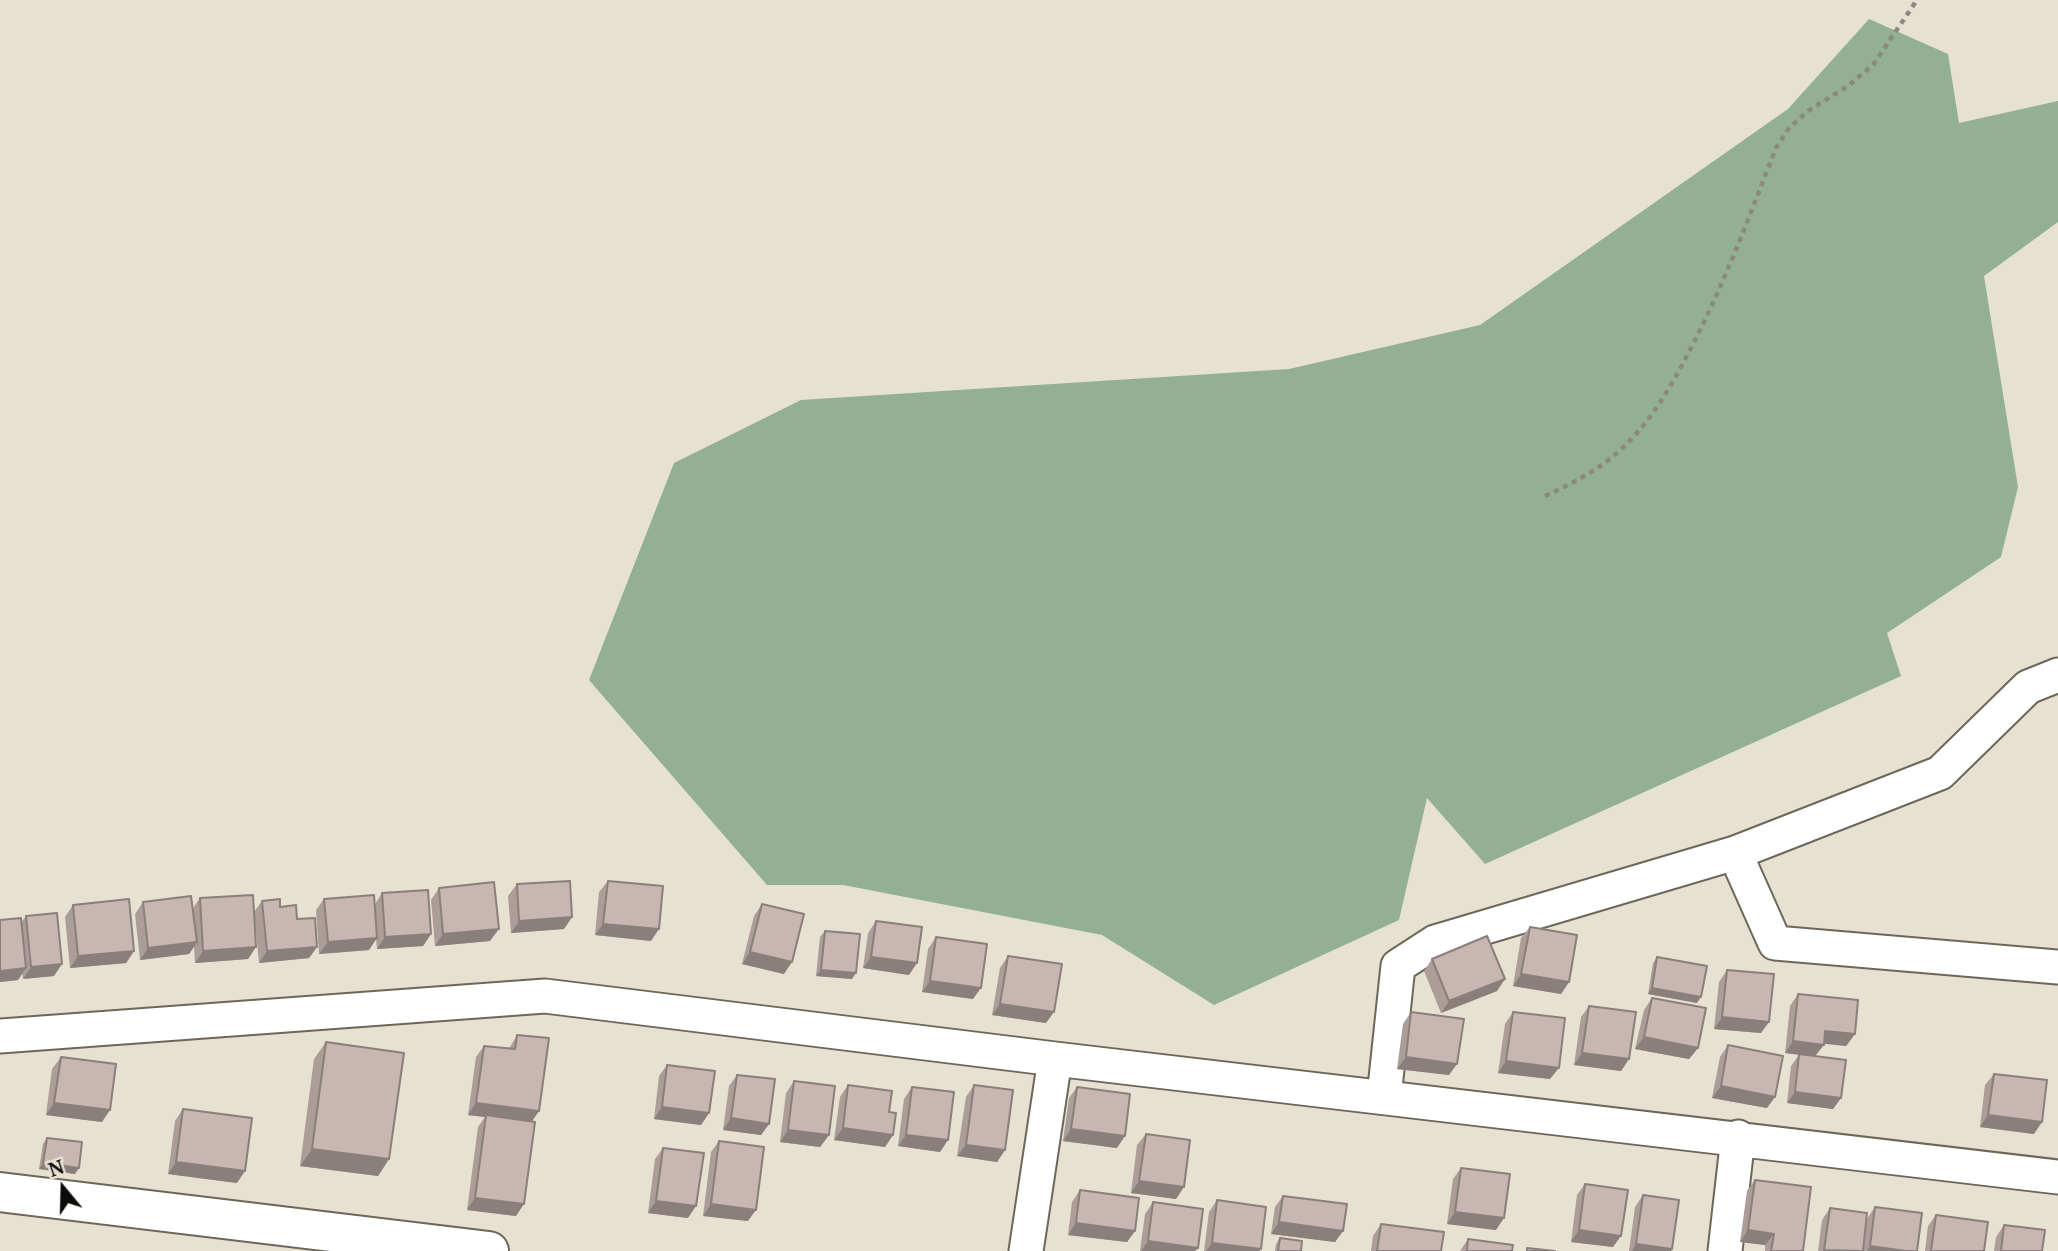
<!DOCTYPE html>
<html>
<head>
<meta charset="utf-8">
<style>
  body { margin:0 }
  #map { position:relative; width:2058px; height:1251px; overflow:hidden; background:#e7e1d2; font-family:"Noto Serif",serif }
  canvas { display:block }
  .north { position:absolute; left:28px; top:1153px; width:70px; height:70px; -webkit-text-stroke:5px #e7e1d2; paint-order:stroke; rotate:341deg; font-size:19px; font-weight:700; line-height:28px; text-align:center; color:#0d0b07 }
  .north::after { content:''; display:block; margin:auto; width:24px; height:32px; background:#0d0b07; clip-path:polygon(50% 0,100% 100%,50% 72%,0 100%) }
</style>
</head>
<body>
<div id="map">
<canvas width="2058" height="1251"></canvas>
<div class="north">N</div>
</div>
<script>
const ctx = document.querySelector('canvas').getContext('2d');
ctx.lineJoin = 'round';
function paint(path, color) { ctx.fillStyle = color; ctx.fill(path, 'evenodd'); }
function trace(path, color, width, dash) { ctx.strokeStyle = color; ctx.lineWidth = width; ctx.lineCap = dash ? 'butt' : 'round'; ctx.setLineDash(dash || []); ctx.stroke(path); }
const forest = new Path2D(`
  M1869,19L1948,54L1959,123L2058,101V222L1984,276L2018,487L2001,557L1887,633L1901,676L1485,864L1427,798L1399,920L1214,1005L1102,935L843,885H767L589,680L674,463L801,400L1289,369L1480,325L1788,109Z`);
const path = new Path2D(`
  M1545,496C1571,484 1597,471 1618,452C1652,422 1673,383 1693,344C1726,280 1750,214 1776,148L1789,128L1808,111L1848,86L1873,65L1917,0`);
const minor = new Path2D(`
  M1735,853L1775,943L2058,967
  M0,1036L545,996L1055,1059L2058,1177
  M1384,1097L1398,966L1435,942L1735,853L1940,773L2028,687L2058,675
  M1026,1251L1055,1059
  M1725,1251L1738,1137`);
const tertiary = new Path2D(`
  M0,1192L489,1251`);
const wall = new Path2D(`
  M608,881L651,941L595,935L599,892Z
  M517,884L572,917L564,929L511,933L508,896Z
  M439,888L490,941L435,946L431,900Z
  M382,893L431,934L423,946L377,949L376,939L369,950L319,954L316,910L324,899L375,904Z
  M200,898L256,947L248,959L195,963L194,947L189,954L140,960L135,914L143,902L193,908Z
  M262,901L280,907L297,919L317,947L309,958L259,963L254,912Z
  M762,904L784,974L742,964L754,916Z
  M73,905L134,951L126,963L70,968L65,917Z
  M26,916L54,976L23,979L22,973L18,980L0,982V920L21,923Z
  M876,921L909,975L863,968L868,933Z
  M1530,927L1569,982L1561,994L1513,986L1521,938Z
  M825,931L852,979L816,976L820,937Z
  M936,937L973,999L922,992L928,949Z
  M1008,956L1046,1023L992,1015L1000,968Z
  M1657,957L1697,1003L1648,994L1653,963Z
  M1432,959L1497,991L1441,1013L1424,971Z
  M1727,970L1761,1033L1714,1029L1719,982Z
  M1798,994L1855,1034L1846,1046L1824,1043L1815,1056L1841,1098L1833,1109L1787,1103L1791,1066L1799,1055L1785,1053L1790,1006Z
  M1652,998L1698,1048L1689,1059L1635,1049L1644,1010Z
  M1589,1006L1629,1059L1621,1071L1574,1065L1581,1017Z
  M1411,1012L1449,1075L1397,1069L1403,1024Z
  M1513,1012L1550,1079L1498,1073L1505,1024Z
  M517,1035L533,1121L516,1216L467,1210L478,1127L485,1117L468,1115L476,1057L484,1046L509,1049Z
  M326,1042L389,1159L378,1176L300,1166L314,1059Z
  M1728,1045L1767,1108L1712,1098L1720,1057Z
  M61,1057L102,1122L46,1115L52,1069Z
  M667,1065L709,1113L701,1125L654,1119L659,1076Z
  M1994,1074L2034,1134L1980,1127L1985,1085Z
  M737,1075L769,1124L761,1135L723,1130L729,1086Z
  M794,1081L829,1135L820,1147L780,1142L786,1093Z
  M848,1085L889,1112L893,1135L885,1147L834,1140L840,1097Z
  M974,1085L1005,1150L997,1162L957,1156L966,1097Z
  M912,1087L948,1140L940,1152L898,1146L904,1099Z
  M1077,1087L1117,1148L1063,1141L1069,1098Z
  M183,1109L237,1183L168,1174L175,1121Z
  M1146,1134L1176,1199L1131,1193L1137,1145Z
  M47,1138L75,1174L39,1169L43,1144Z
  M719,1141L748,1221L703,1216L711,1152Z
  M663,1148L688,1218L648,1213L655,1159Z
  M1461,1168L1496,1230L1447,1224L1453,1179Z
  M1755,1180L1803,1251H1765V1245L1740,1242L1747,1191Z
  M1585,1184L1613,1247L1571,1242L1577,1195Z
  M1080,1190L1135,1231L1127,1242L1068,1235L1072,1202Z
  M1643,1195L1672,1249L1671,1251H1629L1635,1207Z
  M1283,1196L1343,1231L1335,1242L1271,1234L1275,1207Z
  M1217,1200L1261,1249L1259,1251H1204L1209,1212Z
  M1153,1202L1198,1248L1195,1251H1140L1145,1214Z
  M1875,1207L1917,1251H1863L1867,1219Z
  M1830,1208L1863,1251H1818L1822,1220Z
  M1936,1215L1984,1251H1925L1928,1226Z
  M1381,1224L1441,1251H1371L1373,1236Z
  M2004,1225L2042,1251H1994L1996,1237Z
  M1280,1238L1301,1251H1275L1276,1244Z
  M1468,1239L1512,1251H1460Z`);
const shadedWall = new Path2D(`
  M572,917L564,929L511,933L519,921Z
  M603,924L659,929L651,941L595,935Z
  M499,929L490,941L435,946L443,934Z
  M431,934L423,946L377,949L385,937Z
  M377,938L369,950L319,954L328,942Z
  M197,942L189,954L140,960L148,948Z
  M256,947L248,959L195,963L203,951Z
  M317,947L309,958L259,963L267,951Z
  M134,951L126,963L70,968L78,956Z
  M750,952L792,962L784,974L742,964Z
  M871,957L917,963L909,975L863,968Z
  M62,964L54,976L23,979L31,967Z
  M26,968L18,980L0,982V971Z
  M821,970L856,973L852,979L816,976Z
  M1521,974L1569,982L1561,994L1513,986Z
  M1505,979L1497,991L1441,1013L1449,1001Z
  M930,981L981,988L973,999L922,992Z
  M1652,988L1701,997L1697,1003L1648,994Z
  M1000,1004L1054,1012L1046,1023L992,1015Z
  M1722,1017L1769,1022L1761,1033L1714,1029Z
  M1825,1031L1855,1034L1846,1046L1817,1043Z
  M1644,1037L1698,1048L1689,1059L1635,1049Z
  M1793,1041L1824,1045L1815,1056L1785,1053Z
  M1582,1053L1629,1059L1621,1071L1574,1065Z
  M1406,1057L1457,1064L1449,1075L1397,1069Z
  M1506,1061L1559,1068L1550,1079L1498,1073Z
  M1721,1086L1775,1097L1767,1108L1712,1098Z
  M1795,1092L1841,1098L1833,1109L1787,1103Z
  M54,1103L110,1110L102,1122L46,1115Z
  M476,1103L539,1111L531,1123L486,1115L485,1117L468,1115Z
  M662,1107L709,1113L701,1125L654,1119Z
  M1988,1115L2042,1122L2034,1134L1980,1127Z
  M731,1118L769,1124L761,1135L723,1130Z
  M843,1128L893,1135L885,1147L834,1140Z
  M1071,1129L1125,1136L1117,1148L1063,1141Z
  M788,1130L829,1135L820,1147L780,1142Z
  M906,1135L948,1140L940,1152L898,1146Z
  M966,1145L1005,1150L997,1162L957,1156Z
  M312,1149L389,1159L378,1176L300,1166Z
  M176,1162L245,1171L237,1183L168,1174Z
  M43,1163L79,1168L75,1174L39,1169Z
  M1139,1181L1184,1187L1176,1199L1131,1193Z
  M475,1198L524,1204L516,1216L467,1210Z
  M656,1201L696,1206L688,1218L648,1213Z
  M711,1204L756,1210L748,1221L703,1216Z
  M1455,1212L1504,1218L1496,1230L1447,1224Z
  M1279,1222L1343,1231L1335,1242L1271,1234Z
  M1076,1223L1135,1231L1127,1242L1068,1235Z
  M1579,1230L1621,1236L1613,1247L1571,1242Z
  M1748,1230L1774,1234L1765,1245L1740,1242Z
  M1148,1241L1198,1248L1195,1251H1141Z
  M1212,1243L1261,1249L1259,1251H1206Z
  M1636,1244L1672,1249L1671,1251H1632Z
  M1870,1246L1906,1251H1867Z`);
const building = new Path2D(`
  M570,881L572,917L519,921L517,884Z
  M608,881L663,886L659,929L603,924Z
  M494,882L499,929L443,934L439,888Z
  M428,890L431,934L385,937L382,893Z
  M253,895L256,947L203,951L200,898Z
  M374,895L377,938L328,942L324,899Z
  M191,896L197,942L148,948L143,902Z
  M129,899L134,951L78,956L73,905Z
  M280,899V907L296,905L297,919L315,918L317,947L267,951L262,901Z
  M762,904L804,914L792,962L750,952Z
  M57,913L62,964L31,967L26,916Z
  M21,918L26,968L0,971V920Z
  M876,921L922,927L917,963L871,957Z
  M1530,927L1577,935L1569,982L1521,974Z
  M825,931L860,934L856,973L821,970Z
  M1487,936L1505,979L1449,1001L1432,959Z
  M936,937L987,944L981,988L930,981Z
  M1008,956L1062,964L1054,1012L1000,1004Z
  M1657,957L1707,966L1701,997L1652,988Z
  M1727,970L1774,974L1769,1022L1722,1017Z
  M1798,994L1858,1000L1855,1034L1825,1031L1824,1045L1793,1041Z
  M1652,998L1706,1008L1698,1048L1644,1037Z
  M1589,1006L1636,1012L1629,1059L1582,1053Z
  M1411,1012L1464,1019L1457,1064L1406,1057Z
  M1513,1012L1565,1018L1559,1068L1506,1061Z
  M517,1035L549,1038L539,1111L476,1103L484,1046L515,1049Z
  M326,1042L404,1053L389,1159L312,1149Z
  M1728,1045L1783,1056L1775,1097L1721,1086Z
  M1799,1054L1846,1060L1841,1098L1795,1092Z
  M61,1057L116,1064L110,1110L54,1103Z
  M667,1065L715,1071L709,1113L662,1107Z
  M1994,1074L2047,1080L2042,1122L1988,1115Z
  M737,1075L775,1079L769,1124L731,1118Z
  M794,1081L835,1086L829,1135L788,1130Z
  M848,1085L892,1091L889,1112L896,1113L893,1135L843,1128Z
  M974,1085L1013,1090L1005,1150L966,1145Z
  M912,1087L954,1092L948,1140L906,1135Z
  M1077,1087L1130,1094L1125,1136L1071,1129Z
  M183,1109L252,1118L245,1171L176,1162Z
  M486,1115L535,1122L524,1204L475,1198Z
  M1146,1134L1190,1140L1184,1187L1139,1181Z
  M47,1138L82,1142L79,1168L43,1163Z
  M719,1141L764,1147L756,1210L711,1204Z
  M663,1148L704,1153L696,1206L656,1201Z
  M1461,1168L1510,1174L1504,1218L1455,1212Z
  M1755,1180L1811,1187L1803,1251H1771L1774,1234L1748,1230Z
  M1585,1184L1628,1190L1621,1236L1579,1230Z
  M1080,1190L1139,1198L1135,1231L1076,1223Z
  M1643,1195L1679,1200L1672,1249L1636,1244Z
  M1283,1196L1347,1204L1343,1231L1279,1222Z
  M1217,1200L1266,1207L1261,1249L1212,1243Z
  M1153,1202L1203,1209L1198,1248L1148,1241Z
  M1875,1207L1922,1213L1917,1251H1906L1870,1246Z
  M1830,1208L1867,1213L1863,1251L1824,1250Z
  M1936,1215L1988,1222L1984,1251H1931Z
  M1381,1224L1444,1232L1441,1251H1377Z
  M2004,1225L2045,1230L2042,1251H2001Z
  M1280,1238L1302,1241L1301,1251H1278Z
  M1468,1239L1513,1245L1512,1251H1467Z
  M1527,1248L1555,1251H1527Z`);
paint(forest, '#93b093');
trace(minor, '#6d675a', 37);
trace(tertiary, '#6d675a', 42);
trace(path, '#8c887d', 4.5, [5, 5]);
trace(minor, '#fff', 33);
trace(tertiary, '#fff', 38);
paint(wall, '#ab9d98');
paint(shadedWall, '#8b7f7c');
paint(building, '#c7b6b1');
trace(building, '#8b7f7c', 2);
</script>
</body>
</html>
